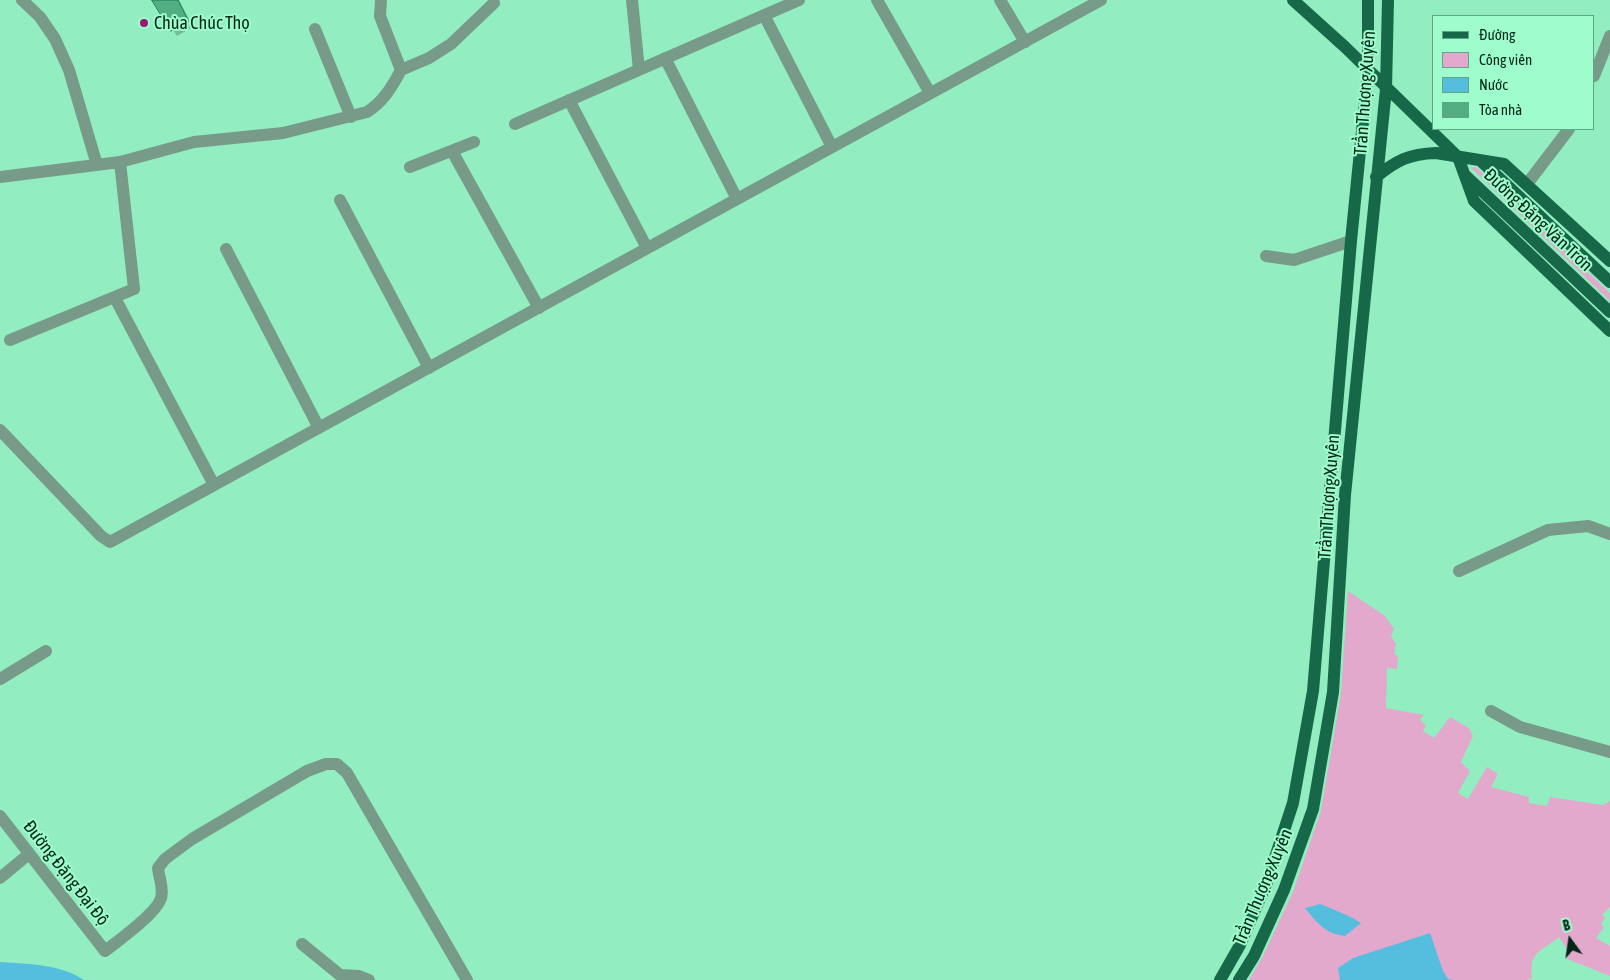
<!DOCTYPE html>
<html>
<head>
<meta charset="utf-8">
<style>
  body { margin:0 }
  #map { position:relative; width:1610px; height:980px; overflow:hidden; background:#92eec0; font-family:"Asap Condensed",sans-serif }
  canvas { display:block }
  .legend { position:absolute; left:1432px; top:15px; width:162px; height:115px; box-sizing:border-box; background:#9ffccd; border:1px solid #5fa784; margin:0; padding:6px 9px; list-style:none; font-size:15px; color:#002717 }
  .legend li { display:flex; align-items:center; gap:10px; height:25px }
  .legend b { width:25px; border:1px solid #5fa784 }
  .north { position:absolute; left:1545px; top:915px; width:50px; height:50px; -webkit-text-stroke:4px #9ffccd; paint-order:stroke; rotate:346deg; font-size:14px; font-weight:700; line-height:20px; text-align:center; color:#002717 }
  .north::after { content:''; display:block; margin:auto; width:18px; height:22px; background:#002717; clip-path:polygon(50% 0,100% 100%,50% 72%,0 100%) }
</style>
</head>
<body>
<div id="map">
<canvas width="1610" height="980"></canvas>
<ul class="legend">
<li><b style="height:6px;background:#166848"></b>Đường</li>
<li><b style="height:14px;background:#e3a9cc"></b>Công viên</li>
<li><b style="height:14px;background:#55bedf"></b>Nước</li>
<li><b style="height:14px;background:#53ad83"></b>Tòa nhà</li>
</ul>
<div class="north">B</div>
</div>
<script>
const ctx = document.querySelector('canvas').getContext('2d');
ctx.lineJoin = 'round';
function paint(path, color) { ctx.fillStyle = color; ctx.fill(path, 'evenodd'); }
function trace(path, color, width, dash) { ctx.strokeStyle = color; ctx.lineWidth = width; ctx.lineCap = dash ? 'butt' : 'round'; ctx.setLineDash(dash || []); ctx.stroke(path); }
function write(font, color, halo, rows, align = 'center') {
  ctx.font = font + ' "Asap Condensed",sans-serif'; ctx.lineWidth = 4; ctx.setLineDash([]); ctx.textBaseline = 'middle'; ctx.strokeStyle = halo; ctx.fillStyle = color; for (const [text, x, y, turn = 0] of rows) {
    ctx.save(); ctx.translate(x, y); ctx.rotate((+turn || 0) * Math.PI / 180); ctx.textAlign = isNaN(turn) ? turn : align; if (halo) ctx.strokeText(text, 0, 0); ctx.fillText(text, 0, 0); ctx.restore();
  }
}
const green = new Path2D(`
  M1470,167L1477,168L1610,293V301Z
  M1348,591L1385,616L1394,629L1391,636L1396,644L1394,653L1398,656L1397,669L1387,668L1386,708L1424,715L1420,719L1426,726L1423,731L1434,738L1450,717L1469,728L1473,736L1461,762L1470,771L1458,793L1468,799L1487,767L1498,774L1491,787L1529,797V803L1547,806L1550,797L1603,805L1610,801V907L1602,915L1605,918L1601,924L1604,927L1596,938L1610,946V976L1567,959L1566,948L1559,937C1540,952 1529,952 1532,978L1526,980H1249L1263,956L1293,892L1321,811L1341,693Z`);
const water = new Path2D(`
  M1320,904C1332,909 1351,916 1361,923L1345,936C1326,934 1317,923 1305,908Z
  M1430,933L1443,971L1448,979L1454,980H1340L1338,968L1353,958Z
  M0,962C27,964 61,964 84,980H0Z`);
const shadow = new Path2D(`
  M153,0H179L193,27L177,36Z`);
const building = new Path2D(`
  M152,0H178L189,22L171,31Z`);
const minor = new Path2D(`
  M22,0L40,17L55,39L69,70L97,165
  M632,0L639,70
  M877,0L930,93
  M1000,0L1025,42
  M764,15L832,147
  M315,29L351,117
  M665,58L737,199
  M401,70L429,58L451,44L494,3
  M1594,76L1610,36
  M569,100L647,248
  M515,124L799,0
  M452,151L539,308
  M410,167L474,142
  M0,177L120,162L194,142L283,133L367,112C383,102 392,87 401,70L380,16L381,0
  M1527,184L1569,129
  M340,200L429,368
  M226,249L319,428
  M1266,256L1294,260L1351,241
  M115,298L214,485
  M10,340L134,289L120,162
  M0,430L101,536L110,542L1101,0
  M1459,571L1548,530L1588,526L1610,534
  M0,679L46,651
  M1491,711L1520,727L1610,752
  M0,816L105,951C118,941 157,913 161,898C164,888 159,878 158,868L165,859L192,839L307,771L326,764H337L347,773L467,980
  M0,878L29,854
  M302,944L340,975L359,976L369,980`);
const major = new Path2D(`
  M1293,0L1345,47L1458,157L1474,201L1610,331
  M1480,160L1610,282
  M1466,176L1610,312
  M1376,177C1397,160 1409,154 1436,153L1504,164L1610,261
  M1220,980L1240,945L1267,882L1293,803L1313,691L1351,241L1368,71V0
  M1239,980L1254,956L1284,890L1313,809L1333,692L1345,495L1386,89L1388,0`);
const markers = [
  [144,23,5,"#951a74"]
];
const poiNames = [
  ["Chùa Chúc Thọ",154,23]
];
const streetNames = [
  ["Trần Thượng Xuyên",1365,93,-86],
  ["Đường Đặng Văn Trơn",1538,220,43],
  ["Trần Thượng Xuyên",1329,497,-86],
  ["Đường Đặng Đại Độ",66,873,52],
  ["Trần Thượng Xuyên",1263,887,-67]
];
paint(green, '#e3a9cc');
paint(water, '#55bedf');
paint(shadow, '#0003');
paint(building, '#53ad83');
trace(building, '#117c54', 1);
trace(minor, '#779b88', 12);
trace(major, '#166848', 12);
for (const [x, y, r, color] of markers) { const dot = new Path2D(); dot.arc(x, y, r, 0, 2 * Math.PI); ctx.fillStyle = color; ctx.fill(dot); trace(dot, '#9ffccd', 2); }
write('18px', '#002717', '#9ffccd', poiNames, 'left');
write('18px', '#002717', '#9ffccd', streetNames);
</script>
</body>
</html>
